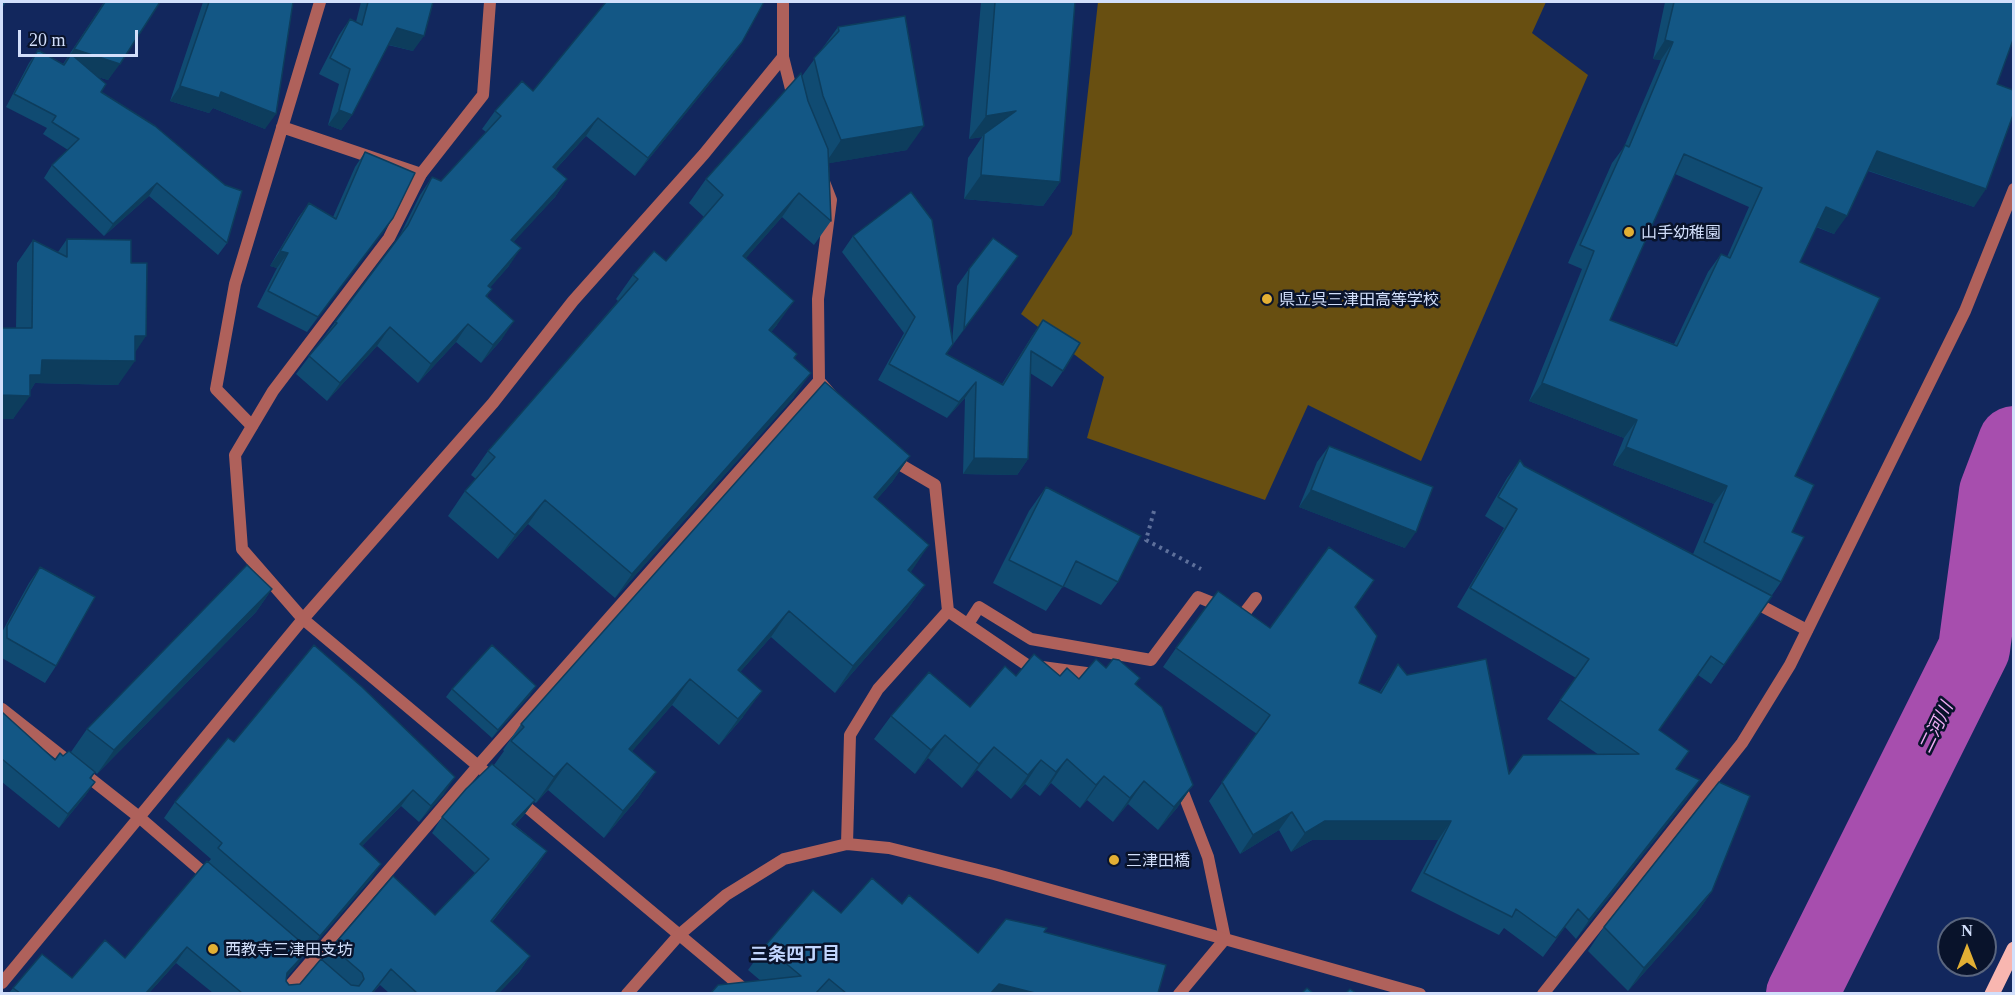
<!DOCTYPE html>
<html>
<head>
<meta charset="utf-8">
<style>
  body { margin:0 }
  #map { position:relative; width:2015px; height:995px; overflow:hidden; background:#12275d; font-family:Georgia,serif }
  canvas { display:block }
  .frame { position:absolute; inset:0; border:3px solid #d2dffb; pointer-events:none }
  .north { position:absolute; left:1937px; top:917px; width:60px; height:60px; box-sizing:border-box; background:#09132b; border:2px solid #59657e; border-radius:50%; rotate:0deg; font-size:16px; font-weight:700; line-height:24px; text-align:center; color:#d2dffb }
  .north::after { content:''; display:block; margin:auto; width:21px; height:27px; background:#e2af34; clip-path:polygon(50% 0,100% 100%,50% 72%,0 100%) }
  .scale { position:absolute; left:18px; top:30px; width:120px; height:27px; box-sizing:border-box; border:3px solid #d2dffb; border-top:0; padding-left:8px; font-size:18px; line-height:21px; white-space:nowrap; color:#d2dffb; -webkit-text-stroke:4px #09132b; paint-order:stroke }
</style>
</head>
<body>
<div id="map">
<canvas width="2015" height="995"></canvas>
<div class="frame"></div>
<div class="north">N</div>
<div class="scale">20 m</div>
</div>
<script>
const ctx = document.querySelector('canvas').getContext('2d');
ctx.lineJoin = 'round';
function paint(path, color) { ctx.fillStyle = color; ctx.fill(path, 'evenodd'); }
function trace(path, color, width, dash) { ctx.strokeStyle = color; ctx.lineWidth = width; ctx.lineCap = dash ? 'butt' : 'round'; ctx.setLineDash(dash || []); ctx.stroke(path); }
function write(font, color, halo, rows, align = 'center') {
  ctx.font = font + ' Georgia,"Noto Sans JP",serif'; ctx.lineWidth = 5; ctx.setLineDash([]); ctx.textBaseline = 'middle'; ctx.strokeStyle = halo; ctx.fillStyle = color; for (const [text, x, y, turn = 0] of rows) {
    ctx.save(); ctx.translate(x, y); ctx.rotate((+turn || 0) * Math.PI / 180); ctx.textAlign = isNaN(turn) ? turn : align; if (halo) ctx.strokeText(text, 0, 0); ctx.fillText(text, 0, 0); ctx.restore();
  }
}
const green = new Path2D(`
  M1098,2H1546L1532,33L1588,75L1421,461L1308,405L1265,500L1087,438L1104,377L1021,314L1072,234Z`);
const river = new Path2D(`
  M1802,994L1974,649L1995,492L2014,442`);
const path = new Path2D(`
  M1154,511L1146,540L1201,569`);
const service = new Path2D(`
  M282,127L421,174
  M252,426L216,389L235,284L320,2
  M1750,600L1807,630`);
const minor = new Path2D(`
  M490,2L483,95L421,174L389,238L273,391L235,455L242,549L303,619L496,781
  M783,2V57L794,101
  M824,182L831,200L818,299L819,381L833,397
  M948,611L1027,665L1101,675
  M968,624L979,607L1031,639L1151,660L1198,597L1243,615L1256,598
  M2,709L139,817L212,880
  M516,798L750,994
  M847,844L850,735L878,689L948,611L935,485L889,458
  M2,983L303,619L493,403L573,301L704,154L783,57
  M283,994L478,766L819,381
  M1179,994L1225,939L1208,857L1179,782
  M1543,994L1742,743L1790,665L1965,311L2014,189`);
const tertiary = new Path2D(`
  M627,994L679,935L726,895L784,859L847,844L889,848L994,874L1420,994`);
const primary = new Path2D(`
  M1992,994L2014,949`);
const wall = new Path2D(`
  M2,2H6L2,8Z
  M104,2H160L108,80L98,77L101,92L227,243L218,255L149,196L104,236L44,178L52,165L68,150L43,134L47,128L6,107L29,63L38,50L63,64Z
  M203,2H293L265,129L213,108L209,113L170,101Z
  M361,2H433L413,51L388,45L352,115L341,130L328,125L339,84L319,74L339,35L350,19L356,22Z
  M981,2H1075L1060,182L1043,206L964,199L968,158L982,137L969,139Z
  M1665,2H2013L1974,207L1868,171L1834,234L1816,227L1800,262L1795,476L1792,532L1781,582L1711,684L1698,675L1659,730L1676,769L1687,799L1576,939L1565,927L1543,957L1504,928L1499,935L1411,891L1438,840H1312L1291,852L1279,830L1240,854L1209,801L1257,734L1163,667L1176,648L1270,628L1355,607L1359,683L1379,693L1398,664L1407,675L1509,774L1599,755L1547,719L1576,678L1457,607L1504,528L1485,516L1507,478L1520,460L1524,466L1693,554L1714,504L1613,465L1624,438L1529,401L1582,269L1568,263L1612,163L1624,147L1661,60L1653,59ZM1675,174L1749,207L1727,257L1721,254L1708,272L1674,344L1610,320Z
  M838,27L907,150L829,163L831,221L814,245L782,217L745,259L777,325L771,332L794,358V397L615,598L528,524L498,559L448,516L465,491L476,479L471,475L488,451L618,301L616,299L633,275L666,261L704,217L689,203L706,179L802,76Z
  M742,42L729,60L635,176L586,136L556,169L567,179L555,197L514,241L509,266L490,287L487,297L502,339L481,363L456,342L418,383L377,346L327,401L296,374L398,239L420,195L432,177L441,181L486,132L482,129L495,111L533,91Z
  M365,152L393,218L307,332L257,307L277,268L270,266L298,218L309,203L333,217L355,167Z
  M853,236L952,342L957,286L969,269L1018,256L946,354L1002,384L1032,336L1043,320L1063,371L1052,387L1030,373L1028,459L1017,475L963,474L965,398L947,418L878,380L904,333L842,252Z
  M67,239L131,263L135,353L118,385L35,383L13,419H2V328H16L17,263L33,240L58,252Z
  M1329,446L1405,548L1299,507L1317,462Z
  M910,456L892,482L876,500L910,572L925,585L906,611L835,693L771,637L740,672L743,717L719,745L672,705L632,751L656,772L638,798L604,838L548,790L536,803L534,802L524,815L515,825L547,851L536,867L492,922L530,956L519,972L499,993H389L380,985L373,993H213L176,963L149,993H9L13,988L72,978L125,958L211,859L164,818L175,802L234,742L444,794L419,822L401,806L362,846L381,864L370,880L308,952L307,951L298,964L287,977L286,981L289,985L300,984L322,960L332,947L435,915L475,873L432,833L442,817L494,765L504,751L503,750L521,724Z
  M1046,487L1118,582L1101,605L1063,586L1046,611L993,583L1029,511Z
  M40,567L56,666L45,683L2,658V632L29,583Z
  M272,589L256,612L97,774L95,772L91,779L95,782L85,796L59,828L2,782V712L55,760L71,752L87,729Z
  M1106,668L1135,684L1193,785L1177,808L1158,830L1128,804L1113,822L1087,800L1080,808L1051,783L1040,796L1025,784L1011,799L977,770L962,788L928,758L915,774L874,739L891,716L970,707L1016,676H1060L1079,679Z
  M452,689L530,695L492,738L446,697Z
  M1712,891L1696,914L1628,991L1588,951L1604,927Z
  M902,904L978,953L1045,932L1158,993H711L761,981L748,970L765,946L841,913Z`);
const shadedWall = new Path2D(`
  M397,28L424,36L413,51L386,44Z
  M1665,40L1673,42L1661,60L1653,59Z
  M742,42L729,60L635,176L648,158Z
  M74,49L120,64L108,80L63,66L71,54L63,65Z
  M180,86L221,92L276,114L265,129L213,108L209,113L170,101Z
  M339,110L352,115L341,130L328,125Z
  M1016,111L984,134L982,137L969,139L986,116Z
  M598,118L586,136L541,185L553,167Z
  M924,126L907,150L825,164L841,140Z
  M1877,151L1986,189L1974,207L1864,169Z
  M981,175L1060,182L1043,206L964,199Z
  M567,179L555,197L499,258L511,240Z
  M157,183L149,196L104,236L113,224Z
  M799,193L782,217L726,281L743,256Z
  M1826,207L1847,216L1834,234L1813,225Z
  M393,218L382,234L307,332L318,317Z
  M521,248L509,266L476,304L488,286Z
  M280,251L288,253L277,268L270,266Z
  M1018,256L1006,273L952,346L964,329Z
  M794,301L777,325L752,354L769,330Z
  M514,321L502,339L481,363L493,345Z
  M468,324L456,342L418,383L431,364Z
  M390,327L377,346L327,401L340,383Z
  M135,336H146L130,360Z
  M42,360L135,361L118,385L35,383L27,396H30L13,419H2V395Z
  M811,373L794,397L615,598L632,574Z
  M976,382L965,398L947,418L959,402Z
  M1542,383L1637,420L1624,438L1529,401Z
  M1626,447L1727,486L1714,504L1613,465Z
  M910,456L892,482L856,524L874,497Z
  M974,458L1028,459L1017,475L963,474Z
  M1311,490L1416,532L1405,548L1299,507Z
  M545,500L528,524L498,559L515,535Z
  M929,545L911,572L890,596L908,570Z
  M925,585L906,611L835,693L853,666Z
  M272,589L256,612L97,774L114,750Z
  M789,611L771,637L719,696L738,670Z
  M690,679L672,705L611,776L629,749Z
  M536,686L530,695L492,738L498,730Z
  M762,691L743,717L719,745L738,719Z
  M945,735L928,758L915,774L931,750Z
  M994,747L977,770L962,788L979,764Z
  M1067,759L1051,783L1040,796L1056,772Z
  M1041,760L1025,784L1011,799L1028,775Z
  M567,763L548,790L536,803L554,777Z
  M656,772L638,798L604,838L623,811Z
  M1104,776L1087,800L1080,808L1096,785Z
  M455,777L444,794L419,822L431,806Z
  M1700,780L1687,799L1576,939L1589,920Z
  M1144,781L1128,804L1113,822L1130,798Z
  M95,782L85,796L59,828L68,814Z
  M1193,785L1177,808L1158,830L1174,807Z
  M413,790L401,806L348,860L360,844Z
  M535,800L524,815L501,839L512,824Z
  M1292,812L1279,830L1240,854L1253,835Z
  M1325,821H1451L1438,840H1312L1291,852L1305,833Z
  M547,851L536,867L480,936L491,921Z
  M381,864L370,880L308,952L320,936Z
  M1712,891L1696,914L1628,991L1644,968Z
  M187,947L176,963L149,993H146Z
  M309,949L298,964L276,989L287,973Z
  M530,956L519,972L499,993H495Z
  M999,984L1035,993H991Z`);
const building = new Path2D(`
  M105,2H160L120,64L74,49Z
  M209,2H293L276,114L221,92L219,98L180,86Z
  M368,2H433L424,36L397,28L352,115L339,110L350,69L330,58L350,19L362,25Z
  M606,2H764L742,42L648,158L598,118L553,167L567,179L511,240L521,248L488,286L492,289L486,296L514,321L493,345L468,324L431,364L390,327L340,383L309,356L337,323L335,322L408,225L432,177L441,181L501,116L495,111L522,81L533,91Z
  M995,2H1075L1060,182L981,175L984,134L1016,111L986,116Z
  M1674,2H2013V40L1997,84L2013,90V115L1986,189L1877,151L1847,216L1826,207L1800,262L1880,298L1795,476L1814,485L1792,532L1804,537L1781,582L1704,542L1727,486L1626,447L1637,420L1542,383L1594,251L1580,245L1625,145L1629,147L1673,42L1665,40ZM1684,154L1762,188L1730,258L1721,254L1677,346L1610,320Z
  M905,16L924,126L841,140L823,96L814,58L839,31L838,27Z
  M38,50L64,65L71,54L106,84L101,92L155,126L225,185L242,191L227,243L157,183L113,224L52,165L79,139L52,122L56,116L14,94Z
  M801,73L808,101L828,149L831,221L799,193L743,256L794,301L769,330L797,354L794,358L811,373L632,574L545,500L515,535L465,491L495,457L488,451L638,279L633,275L654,251L666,261L723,195L706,179Z
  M365,152L415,173L393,218L318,317L268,291L288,253L280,251L309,203L336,219Z
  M911,192L932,220L953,344L946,354L1003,385L1043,320L1080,343L1063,371L1031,351L1028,459L974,458L976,382L959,402L889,364L915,317L853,236Z
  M993,238L1018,256L964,329L969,269Z
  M67,239L131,240V263H147L146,336H135V361L42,360L41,375H30V396L2,395V328H32L33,240L67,257Z
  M825,382L910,456L874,497L929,545L908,570L925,585L853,666L789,611L738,670L762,691L738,719L690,679L629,749L656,772L623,811L567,763L554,777L511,741L524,727L521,724Z
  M1329,446L1433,487L1416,532L1311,490Z
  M1520,460L1524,466L1772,596L1724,665L1711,656L1659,730L1689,751L1676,769L1700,780L1589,920L1578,909L1556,938L1516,909L1512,917L1424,873L1451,821H1325L1305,833L1292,812L1253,835L1222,782L1270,715L1176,648L1218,591L1270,628L1329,547L1374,580L1355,607L1377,636L1359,683L1381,693L1398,664L1407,675L1486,659L1509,774L1523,755L1639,754L1560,700L1589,659L1470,588L1517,509L1498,497Z
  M1046,487L1141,536L1118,582L1076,561L1063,587L1009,560Z
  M247,565L272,589L114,750L87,729Z
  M40,567L95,597L56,666L7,638V626Z
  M314,645L362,687L455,777L431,806L413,790L360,844L381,864L320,936L218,848L222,843L175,802L228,738L234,742Z
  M492,645L536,686L498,730L452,689Z
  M1034,654L1060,676L1067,668L1079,679L1096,659L1106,668L1113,659L1119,660L1140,678L1135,684L1162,707L1193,785L1174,807L1144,781L1130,798L1104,776L1096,785L1067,759L1056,772L1041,760L1028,775L994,747L979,764L945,735L931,750L891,716L929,672L970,707L1005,666L1016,676Z
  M2,712L55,760L60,753L63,756L69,751L95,772L90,778L95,782L68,814L2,759Z
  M492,764L535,800L512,824L547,851L491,921L530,956L495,993H417L391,969L372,993H242L187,947L146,993H20L13,988L42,954L72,978L105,940L125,958L207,861L309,949L287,973L286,981L289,985L300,984L321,959L351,985L359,986L364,979L362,973L332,947L393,876L435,915L489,859L442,817L466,789Z
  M1719,782L1750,796L1712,891L1644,968L1604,927Z
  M872,878L902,904L909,895L978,953L1006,919L1047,928L1044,932L1166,965L1158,993H1035L999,984L991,993H846L829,979L816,993H711L718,985L801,976L765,946L813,890L841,913Z
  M1307,988L1313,993H1302Z
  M1350,989L1356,993H1346Z`);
const markers = [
  [1629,232,6,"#e2af34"],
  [1267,299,6,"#e2af34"],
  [1114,860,6,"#e2af34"],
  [213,949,6,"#e2af34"]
];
const poiNames = [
  ["山手幼稚園",1641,232],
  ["県立呉三津田高等学校",1279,299],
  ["三津田橋",1126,860],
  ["西教寺三津田支坊",225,949]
];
const waterNames = [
  ["二河川",1935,727,-64]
];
const neighbourhoodNames = [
  ["三条四丁目",795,953]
];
paint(green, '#684f11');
trace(river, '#a74eae', 72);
trace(path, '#5e709b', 4, [3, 4.5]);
trace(service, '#af615b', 12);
trace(minor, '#af615b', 12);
trace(tertiary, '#af615b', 12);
trace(primary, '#f8b6b0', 15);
paint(wall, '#104b72');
paint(shadedWall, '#0d3d5d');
paint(building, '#135785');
trace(building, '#0d3d5d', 1.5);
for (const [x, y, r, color] of markers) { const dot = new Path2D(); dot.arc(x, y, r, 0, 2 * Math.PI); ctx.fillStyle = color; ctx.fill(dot); trace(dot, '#09132b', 2); }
write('16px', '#d2dffb', '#09132b', poiNames, 'left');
write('italic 18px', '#eeacf2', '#09132b', waterNames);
write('bold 18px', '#c2d6fe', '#09132b', neighbourhoodNames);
</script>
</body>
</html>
